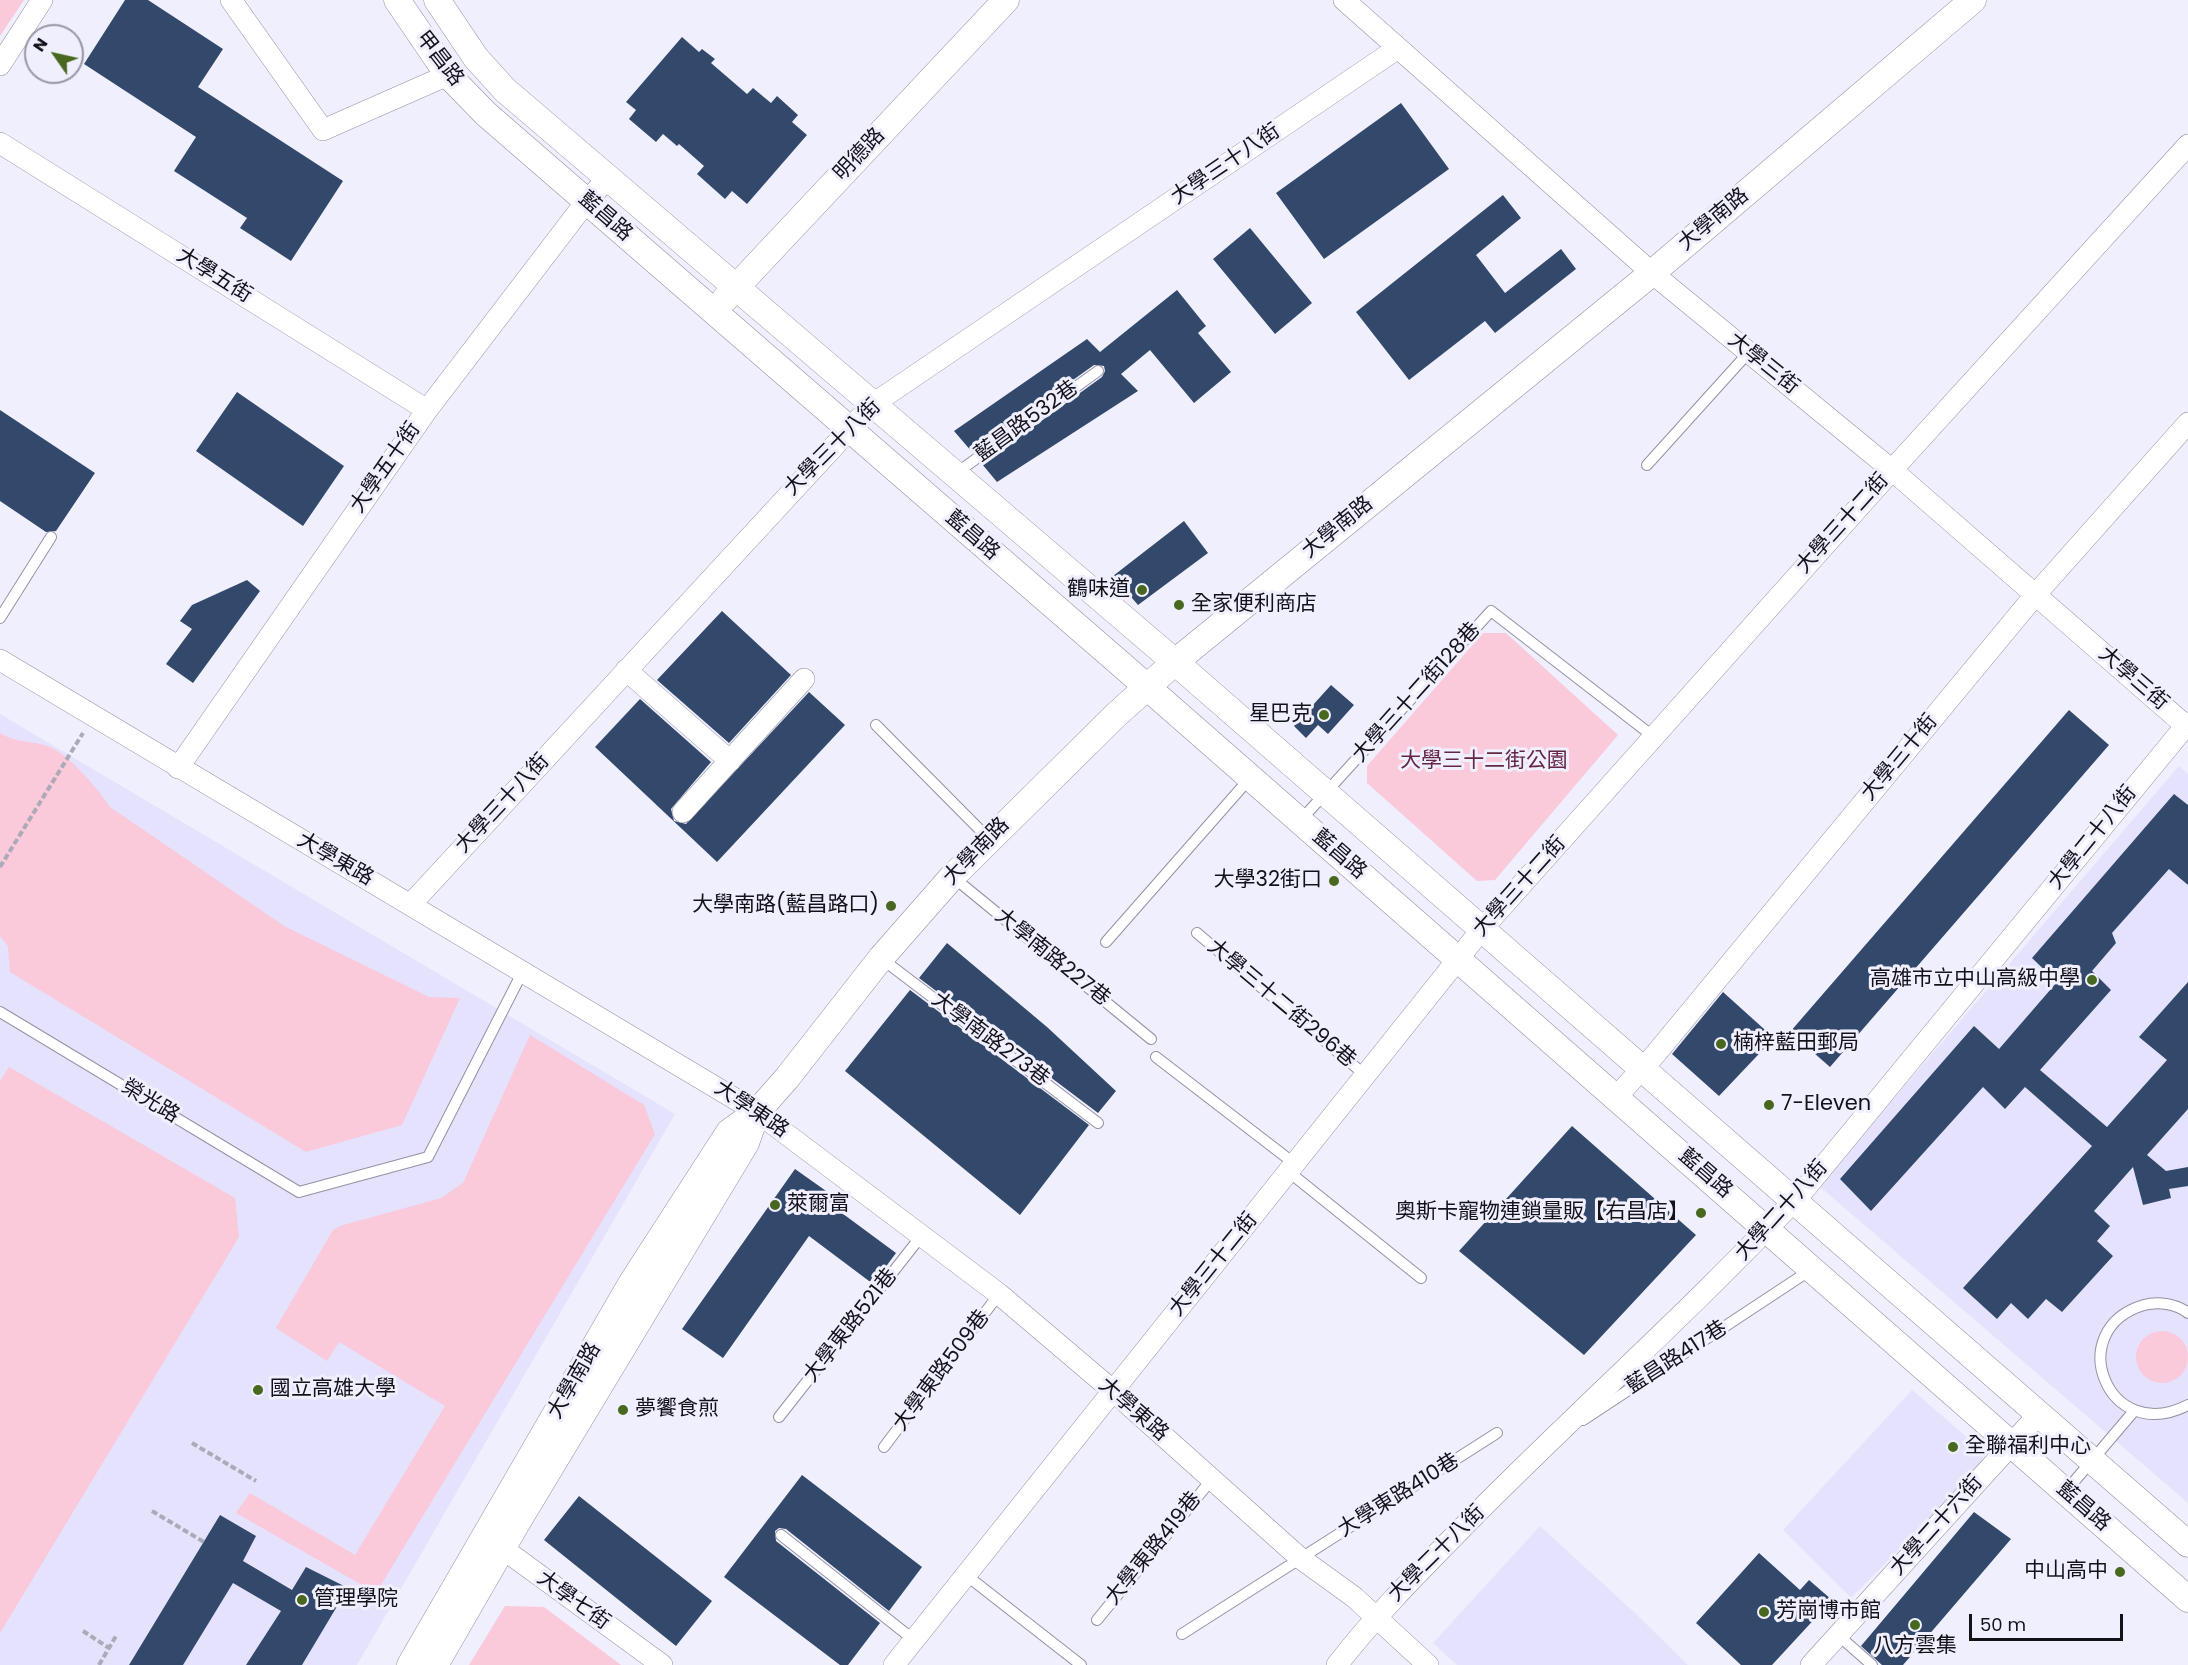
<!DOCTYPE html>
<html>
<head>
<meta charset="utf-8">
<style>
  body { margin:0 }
  #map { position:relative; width:2188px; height:1665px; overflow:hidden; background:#f0effe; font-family:Poppins,sans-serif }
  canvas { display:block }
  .north { position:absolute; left:24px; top:24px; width:60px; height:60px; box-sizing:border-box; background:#f0effe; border:2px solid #9897a2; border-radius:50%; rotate:304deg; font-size:16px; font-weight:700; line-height:24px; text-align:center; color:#131218 }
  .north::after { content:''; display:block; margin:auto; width:21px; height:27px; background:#47681e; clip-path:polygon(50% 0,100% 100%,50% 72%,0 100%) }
  .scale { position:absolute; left:1969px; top:1614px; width:154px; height:27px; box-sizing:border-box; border:3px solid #131218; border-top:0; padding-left:8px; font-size:18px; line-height:21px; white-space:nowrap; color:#131218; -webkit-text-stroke:4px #f0effe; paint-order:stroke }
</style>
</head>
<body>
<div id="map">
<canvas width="2188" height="1665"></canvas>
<div class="north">N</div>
<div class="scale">50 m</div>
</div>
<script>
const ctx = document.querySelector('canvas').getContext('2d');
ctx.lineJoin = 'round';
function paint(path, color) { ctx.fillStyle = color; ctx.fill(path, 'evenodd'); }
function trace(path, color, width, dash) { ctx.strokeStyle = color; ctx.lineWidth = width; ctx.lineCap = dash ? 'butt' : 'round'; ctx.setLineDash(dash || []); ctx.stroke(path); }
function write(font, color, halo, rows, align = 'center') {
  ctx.font = font + ' Poppins,"Noto Sans TC",sans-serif'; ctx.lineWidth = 6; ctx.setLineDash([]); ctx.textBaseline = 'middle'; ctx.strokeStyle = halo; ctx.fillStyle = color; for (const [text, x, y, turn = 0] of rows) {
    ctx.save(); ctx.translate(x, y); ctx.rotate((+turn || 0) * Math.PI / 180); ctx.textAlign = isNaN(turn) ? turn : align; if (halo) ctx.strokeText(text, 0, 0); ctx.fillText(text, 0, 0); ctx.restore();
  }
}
const built = new Path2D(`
  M0,714L675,1114L357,1665H0Z
  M2179,766L2188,774V1503L1819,1186Z
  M1912,1390L1982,1450L1984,1464L1851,1598L1783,1530Z
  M1540,1526L1635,1613L1688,1665H1457L1433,1643Z`);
const green = new Path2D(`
  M0,0H24L0,36Z
  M1483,633H1506L1618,735L1495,880L1477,881L1367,783V766Z
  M0,733C18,744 33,740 50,747C71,757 97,788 110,807L284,926L429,997L460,998L402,1125L306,1152L10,972L8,946L0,936Z
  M530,1035L644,1105L655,1134L376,1593L236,1513L250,1493L355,1555L445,1406L339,1342L327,1361L276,1328L333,1230L340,1226L441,1198L463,1183Z
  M9,1067L235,1198L239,1237L0,1633V1081Z
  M2136 1357a26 26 0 1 1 52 0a26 26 0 1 1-52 0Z
  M505,1606L544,1607L621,1665H469Z`);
const building = new Path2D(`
  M125,0H148L223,49L198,87L343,181L291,261L240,228L247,218L174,171L196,137L84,64Z
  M682,37L699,52L702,49L715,59L711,63L747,94L753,88L771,103L777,96L798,115L792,122L807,135L747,204L732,191L725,199L697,174L704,166L679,144L677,146L663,134L656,142L629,119L636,110L626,102Z
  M1401,103L1449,169L1324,259L1276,193Z
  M1503,195L1521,218L1476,255L1505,293L1561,249L1576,269L1495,333L1485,321L1409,380L1356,312Z
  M1250,228L1312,303L1275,334L1213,259Z
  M1177,290L1206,326L1198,333L1231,372L1194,403L1150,350L1121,374L1138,391L997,482L982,464L1102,377L1105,371L1104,366L1094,365L972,452L954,431L1087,339L1100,352Z
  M237,392L344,466L303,526L196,451Z
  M0,410L95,473L56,531L46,532L0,501Z
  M1184,521L1208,553L1138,605L1113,576Z
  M247,580L260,591L193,683L166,664L192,629L180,621L192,605Z
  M722,611L791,675L729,743L657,680Z
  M1331,685L1354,705L1328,734L1318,725L1306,738L1294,726Z
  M809,692L845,725L717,862L595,747L640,699L711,762L671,809L674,821L686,824Z
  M2069,710L2109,745L1830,1067L1790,1032Z
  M2174,794L2188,805V885L2169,869L2112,933L2116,943L2092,971L2111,990L2040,1070L2107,1127L2167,1060L2139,1037L2188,982V1109L2147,1155L2166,1171L2188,1167V1186L2169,1189L2171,1198L2143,1205L2133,1167L2094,1211L2110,1226L2097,1241L2113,1256L2062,1312L2046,1299L2028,1319L2011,1303L1997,1319L1963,1288L2092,1146L2025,1087L2005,1109L1983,1087L1871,1211L1840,1179L1974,1026L1999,1049L2057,982L2032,958Z
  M947,943L1047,1027L1116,1091L1098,1113L919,978Z
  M910,990L1089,1125L1020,1215L845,1071Z
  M1723,992L1774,1038L1719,1096L1672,1054Z
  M1572,1126L1696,1235L1584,1355L1459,1251Z
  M795,1169L836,1198L831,1205L896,1253L873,1284L809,1236L723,1358L682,1329Z
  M802,1475L922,1567L889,1611L786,1529L779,1528L775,1531L776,1541L880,1623L848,1665H840L724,1577Z
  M579,1496L712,1601L676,1646L544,1540Z
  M1974,1512L2011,1539L1903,1665H1882L1861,1646Z
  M220,1515L256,1536L243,1561L292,1590L306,1567L348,1588L302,1665H246L281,1611L233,1583L183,1665H129Z
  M1759,1553L1800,1590L1809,1580L1832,1600L1772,1665H1741L1696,1623Z`);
const path = new Path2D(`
  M0,867L83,733
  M192,1443L256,1481
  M152,1511L204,1542
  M83,1631L109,1648
  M99,1665L116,1636`);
const service = new Path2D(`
  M1647,465L1749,352
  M955,474L1098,371
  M0,618L51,537
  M876,725L989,839
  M1300,821L1491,611L1654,737
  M953,877L1151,1039
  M1197,933L1365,1075
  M1106,942L1250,778
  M882,959L1098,1123
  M0,1012L299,1192L428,1157L523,971
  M1156,1057L1295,1164
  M1289,1172L1421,1278
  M2188,1313C2177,1304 2158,1301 2144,1305C2062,1329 2107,1447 2188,1405
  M779,1417L922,1235
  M1583,1420L1812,1269
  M884,1447L999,1294
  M2066,1491L2134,1411
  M781,1535L914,1640
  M966,1575L1081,1665
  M1097,1620L1212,1479
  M1182,1634L1497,1433
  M1838,1635L1872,1665`);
const minor = new Path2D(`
  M231,0L323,130L448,75
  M1344,0L1652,273L1892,470L2185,725
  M0,65L42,0
  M0,143L427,410
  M0,660L757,1112L999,1294L1112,1390L1300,1558L1354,1597L1428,1665
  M626,670L730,761
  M178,768L427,410L586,202L608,178
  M683,812L804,679
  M411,904L873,404L1398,48
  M1616,1097L1653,1057L2036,594L2188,423
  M491,1540L662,1665
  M894,1665L1482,929L1892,470L2188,145
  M1337,1665C1378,1612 1425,1566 1472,1518C1581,1408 1698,1304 1804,1190L2188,723
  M1811,1665L2039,1414`);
const tertiary = new Path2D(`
  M397,0L448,75L486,114L1123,666L2188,1599
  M437,0L476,58L505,90L1175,662L2188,1544
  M725,299L1006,0
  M410,1665L632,1282L729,1132L757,1112L787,1078L881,958L952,877L1116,715L1175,662L1652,273L1973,0
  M435,1665L517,1523L746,1143L757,1112`);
const markers = [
  [1142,590,6,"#47681e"],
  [1179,605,6,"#47681e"],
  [1324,715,6,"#47681e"],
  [1334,881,6,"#47681e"],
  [891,906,6,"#47681e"],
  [2092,980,6,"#47681e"],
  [1721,1044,6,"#47681e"],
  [1769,1105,6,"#47681e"],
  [775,1205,6,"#47681e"],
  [1701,1213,6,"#47681e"],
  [258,1390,6,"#47681e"],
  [623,1410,6,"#47681e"],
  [1953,1447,6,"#47681e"],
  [2120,1572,6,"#47681e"],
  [302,1600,6,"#47681e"],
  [1764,1612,6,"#47681e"],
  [1915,1625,6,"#47681e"]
];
const streetNames = [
  ["甲昌路",439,59,52],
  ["明德路",860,155,-47],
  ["大學三十八街",1226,165,-34],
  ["藍昌路",605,217,41],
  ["大學南路",1714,220,-40],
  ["大學五街",214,276,32],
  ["大學三街",1763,364,39],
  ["藍昌路532巷",1027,422,-36],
  ["大學三十八街",833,448,-45],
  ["大學五十街",386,468,-55],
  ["大學三十二街",1843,524,-48],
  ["大學南路",1338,528,-39],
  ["藍昌路",972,536,41],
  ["大學三街",2133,679,41],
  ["大學三十二街128巷",1417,693,-48],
  ["大學三十街",1900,758,-50],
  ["大學三十八街",503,804,-47],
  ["大學二十八街",2093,838,-51],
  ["大學南路",977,852,-46],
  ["藍昌路",1339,855,41],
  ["大學東路",335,860,30],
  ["大學三十二街",1520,887,-48],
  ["大學南路227巷",1052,958,39],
  ["大學三十二街296巷",1281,1004,40],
  ["大學南路273巷",990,1040,37],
  ["榮光路",150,1102,31],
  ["大學東路",751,1110,34],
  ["藍昌路",1705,1174,41],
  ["大學二十八街",1782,1211,-48],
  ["大學三十二街",1214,1265,-51],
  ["大學東路521巷",851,1326,-52],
  ["藍昌路417巷",1677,1358,-33],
  ["大學東路509巷",942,1371,-53],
  ["大學南路",575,1381,-60],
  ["大學東路",1133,1410,41],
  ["大學東路410巷",1399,1496,-32],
  ["藍昌路",2083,1507,41],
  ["大學二十六街",1937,1526,-48],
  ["大學東路419巷",1154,1549,-51],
  ["大學二十八街",1437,1554,-45],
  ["大學七街",573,1601,36]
];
const poiNames = [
  ["鶴味道",1130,590,"right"],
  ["全家便利商店",1191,605],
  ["星巴克",1312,715,"right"],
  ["大學32街口",1322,881,"right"],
  ["大學南路(藍昌路口)",879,906,"right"],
  ["高雄市立中山高級中學",2080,980,"right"],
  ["楠梓藍田郵局",1733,1044],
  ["7-Eleven",1781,1105],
  ["萊爾富",787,1205],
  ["奧斯卡寵物連鎖量販【右昌店】",1689,1213,"right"],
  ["國立高雄大學",270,1390],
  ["夢饗食煎",635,1410],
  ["全聯福利中心",1965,1447],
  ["中山高中",2108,1572,"right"],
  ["管理學院",314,1600],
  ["芳崗博市館",1776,1612],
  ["八方雲集",1915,1647,"center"]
];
const parkNames = [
  ["大學三十二街公園",1484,762]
];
paint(built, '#e5e2fd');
paint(green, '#fac9da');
paint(building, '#33496c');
trace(service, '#9391a3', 12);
trace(minor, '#9391a3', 22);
trace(tertiary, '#9391a3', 27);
trace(path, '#abaab7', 4, [6, 3]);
trace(service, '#fff', 10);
trace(minor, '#fff', 21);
trace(tertiary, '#fff', 26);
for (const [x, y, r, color] of markers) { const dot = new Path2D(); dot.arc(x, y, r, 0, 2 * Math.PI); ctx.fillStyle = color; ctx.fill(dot); trace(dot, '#f0effe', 2); }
write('21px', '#131218', '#f0effe', streetNames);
write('21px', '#131218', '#f0effe', poiNames, 'left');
write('21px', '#642642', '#f0effe', parkNames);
</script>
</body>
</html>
